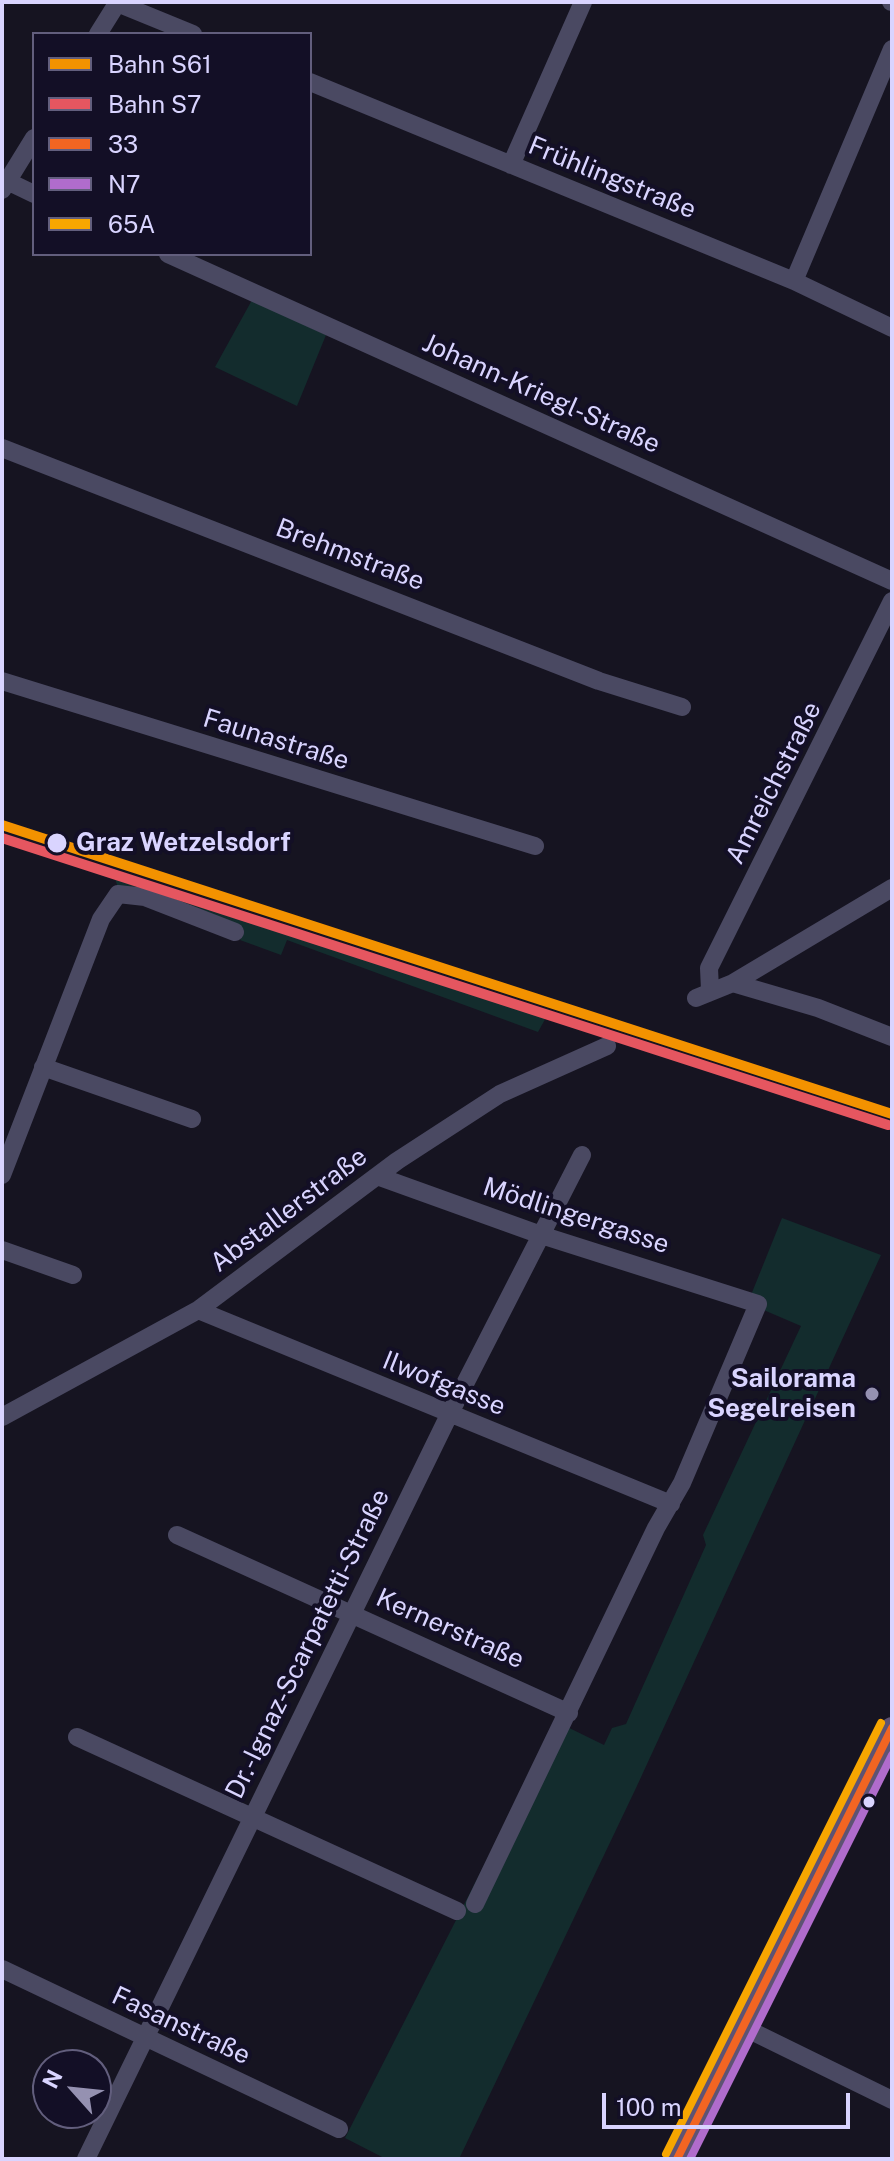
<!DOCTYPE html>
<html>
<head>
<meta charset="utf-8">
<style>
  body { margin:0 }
  #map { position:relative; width:894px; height:2161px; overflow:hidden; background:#161421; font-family:"Public Sans",sans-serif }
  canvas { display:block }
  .frame { position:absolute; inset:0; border:4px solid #d9d4ff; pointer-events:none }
  .legend { position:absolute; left:32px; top:32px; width:280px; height:224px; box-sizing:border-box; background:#130f26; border:2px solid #625e7d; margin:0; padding:10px 14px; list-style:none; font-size:24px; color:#d9d4ff }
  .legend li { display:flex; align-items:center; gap:16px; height:40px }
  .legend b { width:40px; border:2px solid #625e7d }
  .north { position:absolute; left:32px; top:2049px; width:80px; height:80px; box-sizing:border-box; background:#130f26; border:2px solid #625e7d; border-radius:50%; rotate:297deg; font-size:22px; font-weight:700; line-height:32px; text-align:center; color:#d9d4ff }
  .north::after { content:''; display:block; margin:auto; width:28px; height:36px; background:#9591b1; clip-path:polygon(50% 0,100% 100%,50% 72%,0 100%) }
  .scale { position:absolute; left:602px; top:2093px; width:248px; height:36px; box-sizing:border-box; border:4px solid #d9d4ff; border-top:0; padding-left:10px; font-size:24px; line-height:28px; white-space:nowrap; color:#d9d4ff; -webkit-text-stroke:6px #130f26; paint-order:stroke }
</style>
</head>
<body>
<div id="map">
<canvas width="894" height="2161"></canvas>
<div class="frame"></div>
<ul class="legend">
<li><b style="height:10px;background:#f39200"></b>Bahn S61</li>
<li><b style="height:10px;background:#e55660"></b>Bahn S7</li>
<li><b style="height:10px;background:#f26522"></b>33</li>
<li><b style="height:10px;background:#b06ccc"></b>N7</li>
<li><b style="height:10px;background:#f7a600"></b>65A</li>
</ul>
<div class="north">N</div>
<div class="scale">100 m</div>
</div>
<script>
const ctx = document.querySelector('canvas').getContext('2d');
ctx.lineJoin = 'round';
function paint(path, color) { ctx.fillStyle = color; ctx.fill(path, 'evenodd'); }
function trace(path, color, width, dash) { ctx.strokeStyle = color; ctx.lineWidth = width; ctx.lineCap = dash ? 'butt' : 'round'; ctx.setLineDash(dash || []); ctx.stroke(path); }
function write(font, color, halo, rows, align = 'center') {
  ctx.font = font + ' "Public Sans",sans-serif'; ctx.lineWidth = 8; ctx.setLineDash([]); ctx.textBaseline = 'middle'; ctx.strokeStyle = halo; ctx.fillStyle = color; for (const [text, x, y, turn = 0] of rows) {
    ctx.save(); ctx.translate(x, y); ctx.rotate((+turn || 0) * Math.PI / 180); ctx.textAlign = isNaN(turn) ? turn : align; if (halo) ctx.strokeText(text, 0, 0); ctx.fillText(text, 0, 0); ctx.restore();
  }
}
const green = new Path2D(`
  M252,300L326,335L297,406L215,367Z
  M112,871L134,878L133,882L141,885L144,881L548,1014L538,1032L287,940L281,955L240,940L244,929L142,892L119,890Z
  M782,1218L881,1255L636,1788L459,2159H386L345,2138L557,1722L604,1745L612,1728L626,1724L706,1545L703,1535L801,1326L759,1308L751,1295Z`);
const minor = new Path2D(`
  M891,2H892
  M117,3L193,34
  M98,34L118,2
  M310,82L794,281L892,328
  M511,165L583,2
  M7,181L34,194
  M2,190L34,138
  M168,254L892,581
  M794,281L892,49
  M2,448L599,681L682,707
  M2,681L535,846
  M733,983L818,1008L892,1037
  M710,990L709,968L892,601
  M696,998L733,983L892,888
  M43,1067L192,1119
  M2,1175L101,919L118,894L145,897L235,932
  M377,1176L541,1235L758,1304L682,1483L656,1528L475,1904
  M2,1250L73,1275
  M198,1310L671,1504
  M2,1417L198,1310L397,1161L500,1094L607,1046
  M177,1535L569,1713
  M77,1737L457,1911
  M2,1969L339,2129
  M743,2027L892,2100
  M86,2159L449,1415L582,1155`);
const major = new Path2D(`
  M677,2159L892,1728`);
const bus1 = new Path2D(`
  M677,2159L892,1728`);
const bus2 = new Path2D(`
  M690,2159L892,1755`);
const bus3 = new Path2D(`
  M666,2154L881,1723`);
const rail1 = new Path2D(`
  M2,825L892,1114`);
const rail2 = new Path2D(`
  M2,838L888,1125`);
const markers = [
  [57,843,11,"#d9d4ff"],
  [872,1394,8,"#9591b1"],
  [869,1802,7,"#d9d4ff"]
];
const streetNames = [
  ["Frühlingstraße",612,178,22],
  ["Johann-Kriegl-Straße",541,394,24],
  ["Brehmstraße",350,555,21],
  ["Faunastraße",276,740,17],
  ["Amreichstraße",774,783,-63],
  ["Abstallerstraße",289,1210,-37],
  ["Mödlingergasse",576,1216,18],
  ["Ilwofgasse",444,1384,22],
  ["Kernerstraße",450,1629,24],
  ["Dr.-Ignaz-Scarpatetti-Straße",308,1644,-64],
  ["Fasanstraße",181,2026,25]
];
const stopNames = [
  ["Graz Wetzelsdorf",76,843]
];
const poiNames = [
  ["Sailorama",856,1379],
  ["Segelreisen",856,1409]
];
paint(green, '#132c2d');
trace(minor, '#4a4962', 18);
trace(major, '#5e5373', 22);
trace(bus1, '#f26522', 8);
trace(bus2, '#b06ccc', 8);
trace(bus3, '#f7a600', 8);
trace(rail1, '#f39200', 10);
trace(rail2, '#e55660', 10);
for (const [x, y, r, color] of markers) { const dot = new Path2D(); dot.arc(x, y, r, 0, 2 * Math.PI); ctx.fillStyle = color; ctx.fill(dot); trace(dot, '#130f26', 3); }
write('26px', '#d9d4ff', '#130f26', streetNames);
write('bold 26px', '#d9d4ff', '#130f26', stopNames, 'left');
write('bold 26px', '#d9d4ff', '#130f26', poiNames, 'right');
</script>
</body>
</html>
